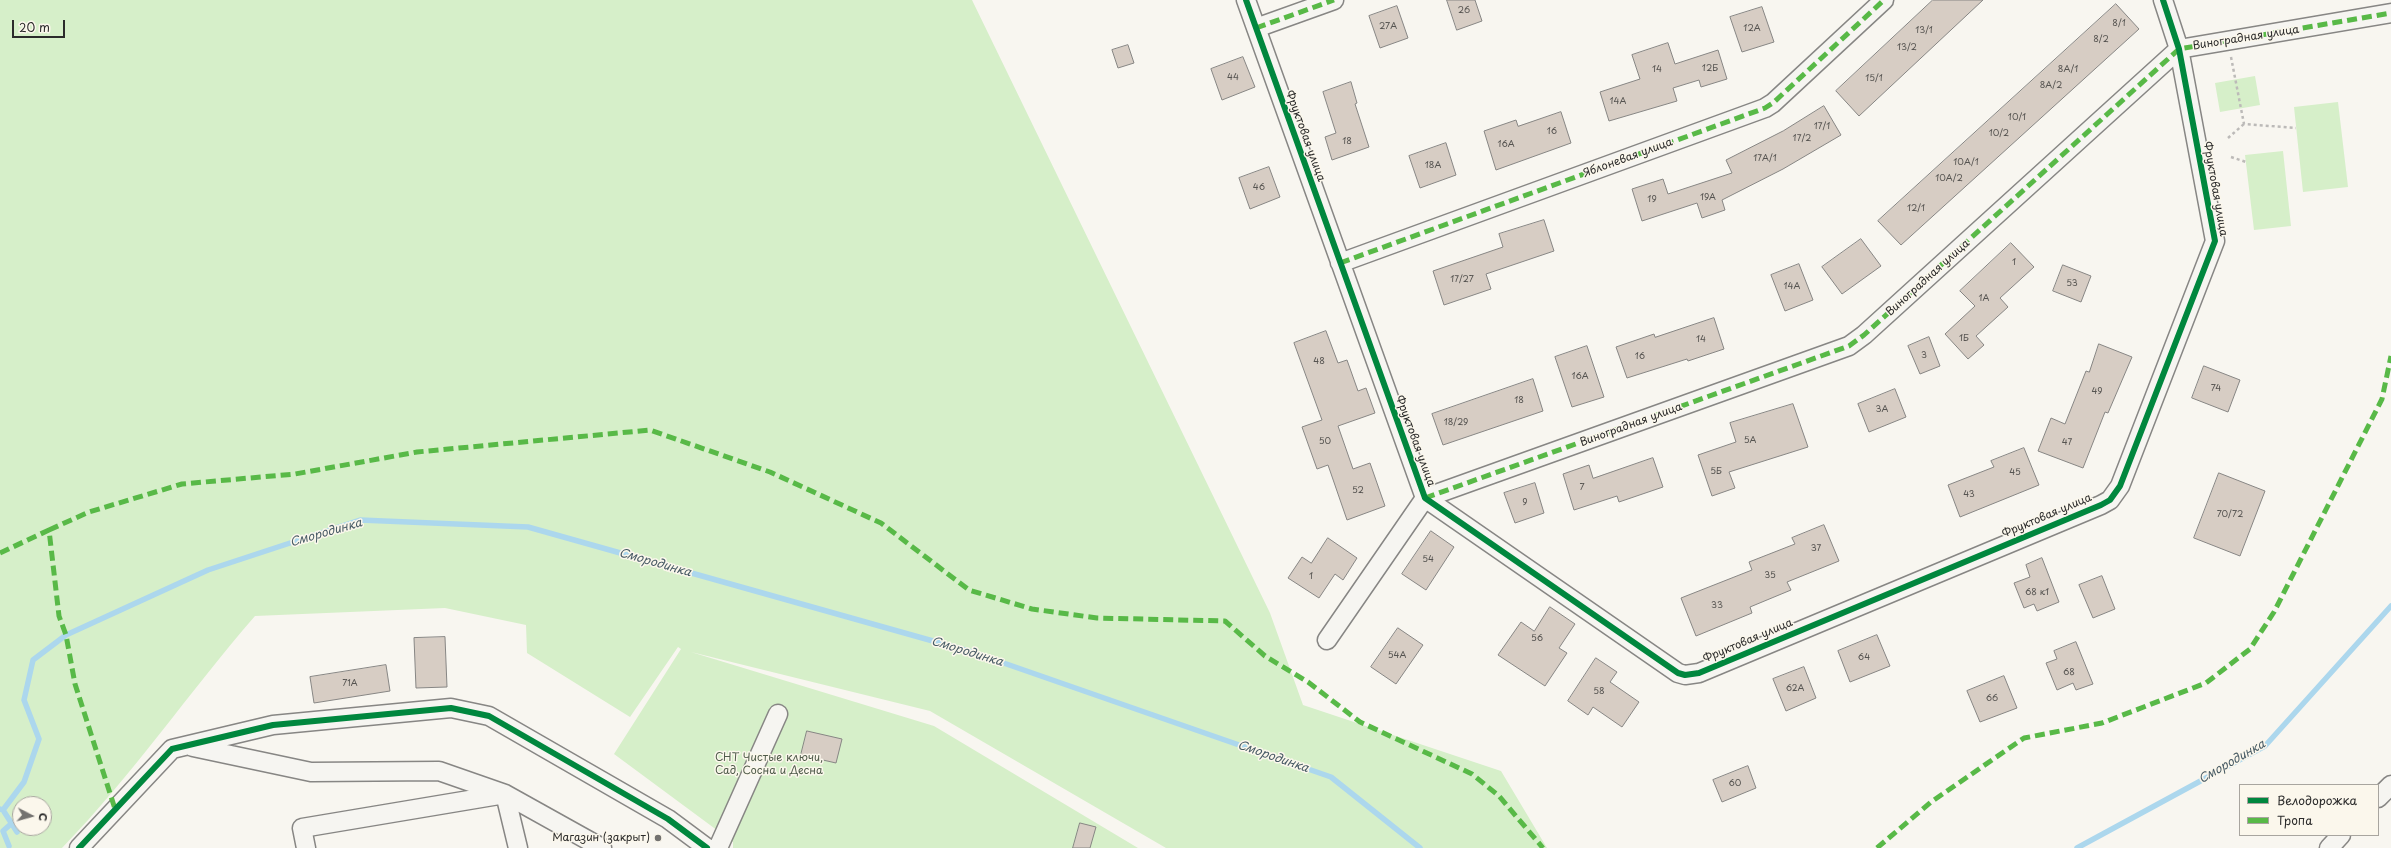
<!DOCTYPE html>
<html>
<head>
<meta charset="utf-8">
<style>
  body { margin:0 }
  #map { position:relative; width:2391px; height:848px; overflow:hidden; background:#f8f6f0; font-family:"Playpen Sans",sans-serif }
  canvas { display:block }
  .legend { position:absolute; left:2239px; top:784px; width:140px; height:52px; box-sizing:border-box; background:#fbf7ec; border:1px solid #a8a59f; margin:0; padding:5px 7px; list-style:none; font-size:12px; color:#2b2b2b }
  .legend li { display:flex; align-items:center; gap:8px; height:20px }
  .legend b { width:20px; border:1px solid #a8a59f }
  .north { position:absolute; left:12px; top:796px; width:40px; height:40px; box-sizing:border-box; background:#fbf7ec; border:1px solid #a8a59f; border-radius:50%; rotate:96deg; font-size:11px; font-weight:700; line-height:16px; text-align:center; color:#2b2b2b }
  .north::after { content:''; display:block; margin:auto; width:14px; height:18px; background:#737270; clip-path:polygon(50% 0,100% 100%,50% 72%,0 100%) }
  .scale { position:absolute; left:12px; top:20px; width:53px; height:18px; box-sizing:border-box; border:2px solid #2b2b2b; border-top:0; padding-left:5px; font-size:12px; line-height:14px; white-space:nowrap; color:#2b2b2b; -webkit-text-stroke:3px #fbf7ec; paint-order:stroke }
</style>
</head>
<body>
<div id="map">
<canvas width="2391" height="848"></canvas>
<ul class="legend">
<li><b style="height:5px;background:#00873e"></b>Велодорожка</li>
<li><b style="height:5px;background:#58b947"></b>Тропа</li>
</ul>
<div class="north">С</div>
<div class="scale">20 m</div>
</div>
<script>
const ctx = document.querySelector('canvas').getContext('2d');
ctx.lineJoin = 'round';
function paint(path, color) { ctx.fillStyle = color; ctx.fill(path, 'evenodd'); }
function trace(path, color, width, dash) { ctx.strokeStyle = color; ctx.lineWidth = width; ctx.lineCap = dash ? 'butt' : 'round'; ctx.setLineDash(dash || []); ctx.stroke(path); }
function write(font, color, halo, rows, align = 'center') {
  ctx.font = font + ' "Playpen Sans",sans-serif'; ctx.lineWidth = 3; ctx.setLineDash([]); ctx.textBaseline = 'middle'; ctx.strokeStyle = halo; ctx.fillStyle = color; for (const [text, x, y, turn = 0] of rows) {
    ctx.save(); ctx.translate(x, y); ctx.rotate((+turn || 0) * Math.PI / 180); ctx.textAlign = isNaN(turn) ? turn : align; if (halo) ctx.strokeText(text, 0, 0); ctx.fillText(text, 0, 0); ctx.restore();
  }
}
const green = new Path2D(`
  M0,0H972L1270,613L1303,705L1501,771L1547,848H1166L930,711L691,652L934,726L1138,848H733V842L614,754L681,649L678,647L630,717L527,653L526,625L445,608L255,616C189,692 132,776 62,848H0ZM20,804H44V828H20Z
  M2255,76L2260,105L2220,112L2215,83Z
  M2338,102L2348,187L2303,192L2294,107Z
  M2283,151L2291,226L2254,230L2245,155Z`);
const stream = new Path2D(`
  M0,809L3,810L24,782L39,739L24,700L33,660L66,635L208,570L360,520L528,527L972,652L1331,777L1420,848
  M3,810L17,832
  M9,846L3,831L12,823
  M2077,848L2265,746L2391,606`);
const building = new Path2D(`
  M1447,0H1475L1482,21L1457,30Z
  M1933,0H1983L1859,116L1836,91Z
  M2116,4L2139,29L1901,245L1878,221Z
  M1397,6L1408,38L1380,48L1369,16Z
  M1762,7L1774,42L1742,52L1730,17Z
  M1668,43L1675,64L1718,50L1727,79L1701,87L1699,80L1673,88L1677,101L1609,121L1600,92L1640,79L1632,55Z
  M1128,45L1134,63L1118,68L1112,50Z
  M1243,57L1255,87L1222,100L1211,69Z
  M1351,82L1357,103L1355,104L1369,147L1332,160L1325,137L1336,133L1323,92Z
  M1824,106L1841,135L1783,169L1722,200L1725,210L1702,218L1697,203L1642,221L1632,189L1663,179L1668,194L1732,173L1726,160L1783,131Z
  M1561,112L1571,143L1496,170L1484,131L1516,120L1518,126Z
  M1446,143L1456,175L1420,188L1409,156Z
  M1269,167L1280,197L1250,209L1239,178Z
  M1544,220L1554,251L1486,274L1491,289L1444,305L1433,271L1503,247L1499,234Z
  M1861,239L1881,266L1842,294L1822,267Z
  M2011,243L2034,267L2000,298L2008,307L1976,336L1984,345L1968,359L1945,334L1975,306L1960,291Z
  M1799,264L1813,300L1785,311L1771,275Z
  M2063,265L2091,276L2081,302L2053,291Z
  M1714,318L1724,349L1688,361L1687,359L1627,378L1616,347L1654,334L1655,337Z
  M1326,331L1338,363L1347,360L1358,391L1366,388L1375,413L1338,426L1353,469L1370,463L1385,506L1347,520L1328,465L1317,469L1302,427L1322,420L1294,343Z
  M1929,337L1940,366L1920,374L1908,346Z
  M2099,344L2132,357L2108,413L2105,412L2083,468L2038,451L2051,418L2065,424L2086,371L2089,372Z
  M1587,346L1604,397L1572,407L1555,357Z
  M2204,366L2240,380L2228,412L2192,398Z
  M1533,379L1543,411L1443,445L1432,414Z
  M1895,389L1906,417L1869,432L1858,404Z
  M1793,404L1808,447L1729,472L1735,488L1712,496L1698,455L1736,442L1730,423Z
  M2024,448L2039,485L1960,517L1948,485L1994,467L1991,461Z
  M1653,458L1663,487L1619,502L1617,496L1574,510L1563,474L1589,465L1593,478Z
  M2219,473L2265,491L2240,556L2194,538Z
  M1535,483L1544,513L1515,523L1504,493Z
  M1824,525L1839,561L1787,582L1791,590L1750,607L1752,613L1696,636L1681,598L1752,570L1749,562L1795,544L1792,538Z
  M1431,531L1454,547L1426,590L1402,574Z
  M1328,538L1357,558L1343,580L1335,574L1319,598L1288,578L1302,557L1311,563Z
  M2042,558L2059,602L2037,611L2034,604L2024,608L2014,583L2030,577L2026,565Z
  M2102,576L2115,609L2093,618L2079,585Z
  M1550,607L1575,624L1559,648L1567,653L1545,686L1498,655L1521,622L1534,631Z
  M1398,628L1423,645L1396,684L1371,667Z
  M1877,635L1890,666L1850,682L1838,651Z
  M445,637L447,687L416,688L414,638Z
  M2076,642L2093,684L2076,690L2073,683L2057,690L2046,663L2057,659L2054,651Z
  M1596,658L1617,672L1610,682L1639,702L1622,727L1593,707L1588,715L1568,701Z
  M386,665L390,691L314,703L310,677Z
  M1804,667L1816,698L1786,711L1773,679Z
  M2004,676L2017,708L1980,722L1967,691Z
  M807,731L842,739L836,763L801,755Z
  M1748,766L1756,788L1722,802L1713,780Z
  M1080,823L1096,827L1090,848H1073Z`);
const path = new Path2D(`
  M2231,57L2244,124L2296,128
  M2228,138L2244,124
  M2231,157L2246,162`);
const minor = new Path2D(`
  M1246,0L1425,498L1678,673L1685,675L1699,673L2101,505L2110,500L2120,486L2215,241L2179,49L2163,0
  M1256,28L1334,0
  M1340,263L1765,108L1773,103L1884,0
  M1327,640L1425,498L1849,346L1864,335L2179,49L2391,13
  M193,747L311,772L439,771L505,794L602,848
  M2378,798L2391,785
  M79,848L172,749L273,725L451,708L489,716L668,819L707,848
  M306,848L302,828L505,794L518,848
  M718,848L778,714
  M2329,848L2341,835`);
const quiet = new Path2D(`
  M1256,28L1334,0
  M1340,263L1765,108L1773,103L1884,0
  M1425,498L1849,346L1864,335L2179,49L2391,13
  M49,530L89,512L182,484L295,474L417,452L650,430L770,472L881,523L969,590L1032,609L1097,618L1225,621L1265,656L1308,682L1360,722L1472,774L1499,796L1543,848
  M0,553L49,530L59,616L66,635L75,684L115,809
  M1877,848L1931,802L2024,738L2102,723L2206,683L2250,649L2274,612L2382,399L2391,356`);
const cycleway = new Path2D(`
  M1246,0L1425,498L1678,673L1685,675L1699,673L2101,505L2110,500L2120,486L2215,241L2179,49L2163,0
  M79,848L172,749L273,725L451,708L489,716L668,819L707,848`);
const markers = [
  [658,838,4,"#737270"]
];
const numberNames = [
  ["26",1464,11],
  ["8/1",2119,24],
  ["27А",1388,27],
  ["12А",1752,29],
  ["13/1",1924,31],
  ["8/2",2101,40],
  ["13/2",1907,48],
  ["12Б",1710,69],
  ["14",1657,70],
  ["8А/1",2068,70],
  ["44",1233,78],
  ["15/1",1874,79],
  ["8А/2",2051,86],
  ["14А",1618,102],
  ["10/1",2017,118],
  ["17/1",1822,127],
  ["16",1552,132],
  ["10/2",1999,134],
  ["17/2",1802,139],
  ["18",1347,142],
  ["16А",1506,145],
  ["17А/1",1765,159],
  ["10А/1",1966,163],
  ["18А",1433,166],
  ["10А/2",1949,179],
  ["46",1259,188],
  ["19А",1708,198],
  ["19",1652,200],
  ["12/1",1916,209],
  ["1",2014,263],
  ["17/27",1462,280],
  ["53",2072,284],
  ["14А",1792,287],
  ["1А",1984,299],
  ["1Б",1964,339],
  ["14",1701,340],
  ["3",1924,356],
  ["16",1640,357],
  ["48",1319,362],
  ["16А",1580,377],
  ["74",2216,389],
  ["49",2097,392],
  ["18",1519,401],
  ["3А",1882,410],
  ["18/29",1456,423],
  ["5А",1750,441],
  ["50",1325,442],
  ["47",2067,443],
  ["5Б",1716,472],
  ["45",2015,473],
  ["7",1582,488],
  ["52",1358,491],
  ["43",1969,495],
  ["9",1525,503],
  ["70/72",2230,515],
  ["37",1816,549],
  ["54",1428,560],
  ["35",1770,576],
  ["1",1311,577],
  ["68 к1",2037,593],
  ["33",1717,606],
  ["56",1537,639],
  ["54А",1397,656],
  ["64",1864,658],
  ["68",2069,673],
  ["71А",350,684],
  ["62А",1795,689],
  ["58",1599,692],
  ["66",1992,699],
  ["60",1735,784]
];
const streetNames = [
  ["Виноградная улица",2246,38,-9],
  ["Фруктовая улица",1305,136,70],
  ["Яблоневая улица",1628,158,-20],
  ["Фруктовая улица",2215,189,80],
  ["Виноградная улица",1928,278,-42],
  ["Виноградная улица",1631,425,-20],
  ["Фруктовая улица",1415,441,70],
  ["Фруктовая улица",2047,516,-23],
  ["Фруктовая улица",1748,641,-23]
];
const parkNames = [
  ["СНТ Чистые ключи,",769,758],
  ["Сад, Сосна и Десна",769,771]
];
const poiNames = [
  ["Магазин (закрыт)",650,838]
];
const waterNames = [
  ["Смородинка",326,533,-16],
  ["Смородинка",655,563,16],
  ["Смородинка",967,652,17],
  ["Смородинка",1273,757,19],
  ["Смородинка",2232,762,-30]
];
paint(green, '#d6efc9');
trace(stream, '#acd7ed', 5.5);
paint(building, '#d7cdc4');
trace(building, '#878684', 1);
trace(minor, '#878684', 21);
trace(path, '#bcbab8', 2.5, [3, 3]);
trace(minor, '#f6f5f1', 18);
trace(quiet, '#58b947', 5, [10, 5]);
trace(cycleway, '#00873e', 6);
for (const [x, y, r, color] of markers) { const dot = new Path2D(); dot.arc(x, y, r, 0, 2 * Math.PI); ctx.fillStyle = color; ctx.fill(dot); trace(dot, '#fbf7ec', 1.5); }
write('9px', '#565451', null, numberNames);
write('11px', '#2b2b2b', '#fbf7ec', streetNames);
write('11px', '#4f5b4a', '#fbf7ec', parkNames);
write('11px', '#2b2b2b', '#fbf7ec', poiNames, 'right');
write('italic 12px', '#485b65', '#fbf7ec', waterNames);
</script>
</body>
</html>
